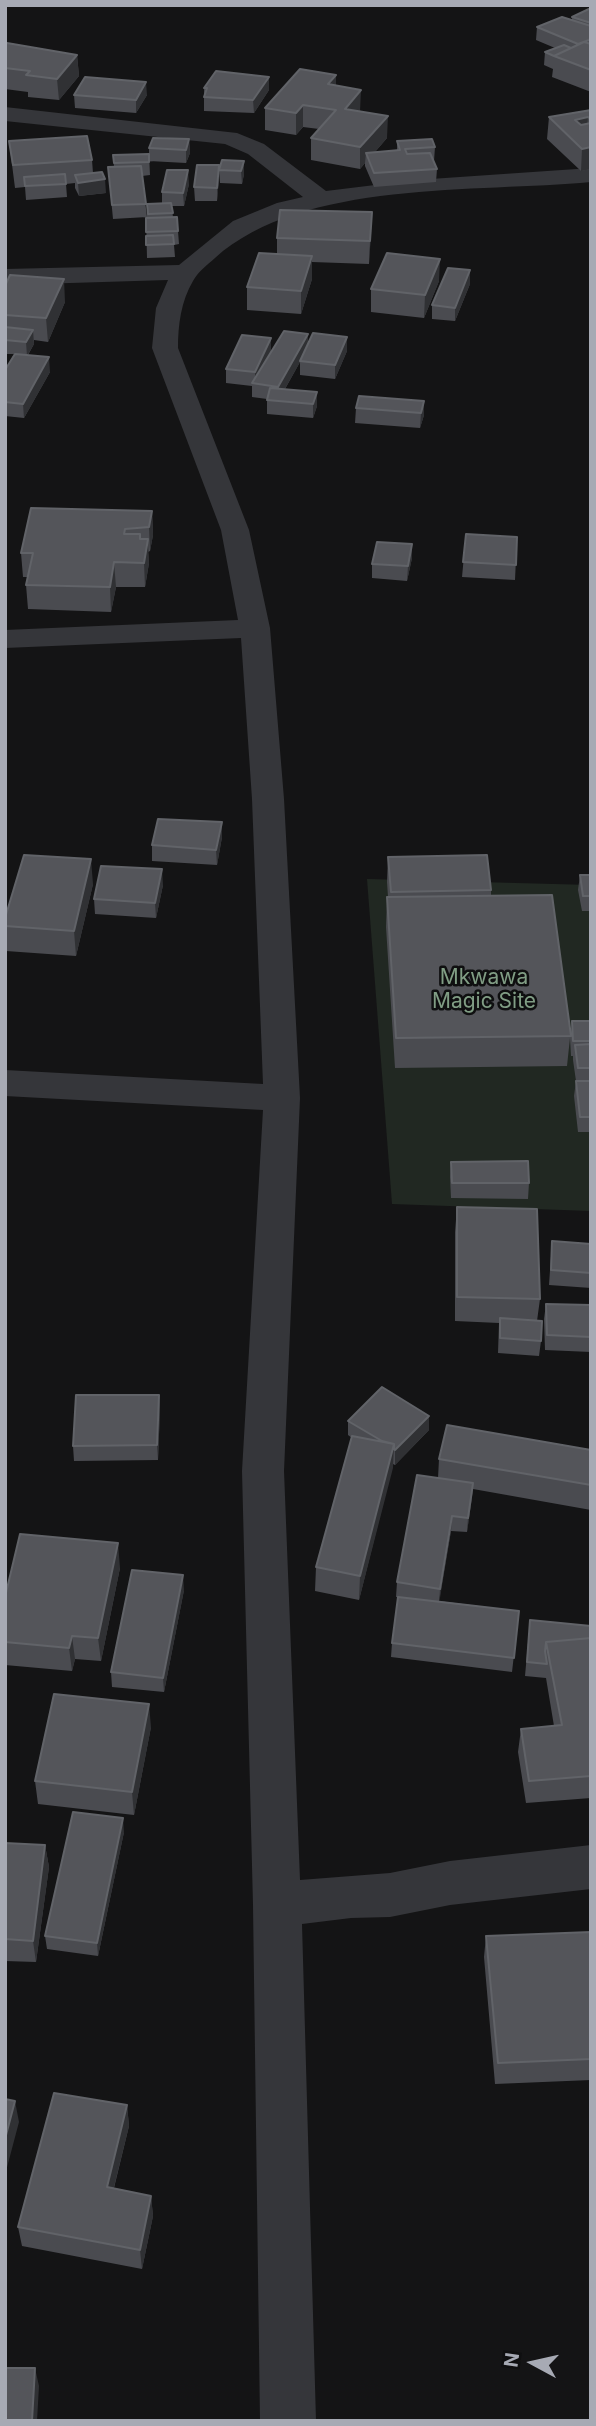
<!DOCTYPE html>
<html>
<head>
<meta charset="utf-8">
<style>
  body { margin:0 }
  #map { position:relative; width:596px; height:2426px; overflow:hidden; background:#141415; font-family:Inter,sans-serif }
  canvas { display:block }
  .frame { position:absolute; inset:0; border:7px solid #a7aab4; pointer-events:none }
  .north { position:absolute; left:498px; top:2328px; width:70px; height:70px; -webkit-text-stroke:5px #0f0f10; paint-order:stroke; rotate:278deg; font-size:19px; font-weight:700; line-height:28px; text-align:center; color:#a7aab4 }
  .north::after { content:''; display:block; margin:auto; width:24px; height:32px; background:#a7aab4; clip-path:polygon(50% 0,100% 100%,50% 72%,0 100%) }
</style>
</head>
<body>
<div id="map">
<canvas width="596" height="2426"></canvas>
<div class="frame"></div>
<div class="north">N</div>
</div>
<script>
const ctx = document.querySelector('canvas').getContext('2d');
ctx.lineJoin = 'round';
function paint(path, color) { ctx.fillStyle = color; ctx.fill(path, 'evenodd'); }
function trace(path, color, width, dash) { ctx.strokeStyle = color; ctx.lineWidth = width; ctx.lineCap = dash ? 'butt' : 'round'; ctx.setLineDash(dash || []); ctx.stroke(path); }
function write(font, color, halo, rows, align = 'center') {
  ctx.font = font + ' Inter,sans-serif'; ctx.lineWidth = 5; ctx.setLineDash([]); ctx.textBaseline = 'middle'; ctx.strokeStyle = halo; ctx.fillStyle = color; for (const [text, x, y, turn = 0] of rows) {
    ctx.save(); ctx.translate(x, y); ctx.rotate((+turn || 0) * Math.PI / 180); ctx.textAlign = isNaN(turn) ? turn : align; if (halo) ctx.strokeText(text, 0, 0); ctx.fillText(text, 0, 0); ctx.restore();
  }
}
const green = new Path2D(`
  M367,879L591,885V1211L392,1204Z`);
const minor = new Path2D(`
  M5,107L237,133L264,144L326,191L416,180L591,168V182C477,193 303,179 215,258C207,265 198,272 193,281C181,301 178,325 178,348L249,530L270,628L284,799L300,1098L284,1471L300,1880L390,1873L450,1861L591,1845V1889L450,1905L390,1917L351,1918L302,1924L316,2421H260L253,1905L242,1471L263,1110L5,1096V1070L263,1084L252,799L241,638L5,648V630L238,620L221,530L152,348L156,308L168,280L5,285V269L179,265L233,221L277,203L303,197L248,154L225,144L5,121Z`);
const wall = new Path2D(`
  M591,8V92L552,77L553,69L544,65L545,52L555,48L536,40L537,27L572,20V17Z
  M77,55L79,76L59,100L28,97V92L5,89V68Z
  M336,75V86L387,138L375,152L397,151V141L435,147L434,161H433L437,169L436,182L374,187L365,166V163L360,169L311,160V138L319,129L303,127L296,135L265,130V108Z
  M204,88L269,90L254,113L204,111Z
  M74,95H147L136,113L75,108Z
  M591,110V169L581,171L547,139L549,117Z
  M189,139L190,153L186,163L149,161V148Z
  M9,141L92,160L93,173L106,193L79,196L75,188V183L66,184L67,197L26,200L25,187L15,188Z
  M149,154L150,175L142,176L147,217L113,219L108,167H114L113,155Z
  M244,161V174L242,184L220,183L219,170Z
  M219,178L217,201H195L194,187Z
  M189,184L184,206H172L173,218L178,231L179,244L174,245L175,257L147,258L146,218H147V204L162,203V192Z
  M372,212L369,264L312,262V279L301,314L247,310V287L277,254V238Z
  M439,281L424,318L371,312V289Z
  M470,284L455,321L432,319V305Z
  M5,286L65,302L48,342L34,340V344L28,355L50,372L24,418L5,416V370L14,354H5Z
  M271,338V351L308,343L347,351L335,379L300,375V362L285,389L317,392V406L313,418L267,414V399L252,397V386L226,383V369Z
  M424,401V415L420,428L355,423L356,408Z
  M152,511L153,535L150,551L148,552L149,563L145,587H116L111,612L28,609L26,585L28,577H23L21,553Z
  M466,534L517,537L515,580L462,577Z
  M412,544V558L407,581L372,578V564Z
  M222,837L217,865L152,861V845Z
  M388,857L491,890V896L571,1034L572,1021H591V1132H578L574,1096L576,1081L573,1060V1056H571L570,1038L567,1066L395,1068L386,927L387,897H388L387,882Z
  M580,875H591V911H582L578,890Z
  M93,884L76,956L6,951L5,911L6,916Z
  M163,885L156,918L95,914L94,899Z
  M451,1162L529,1183L528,1199L451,1198L450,1177Z
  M457,1207L540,1299L537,1321L541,1341L539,1356L498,1353L499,1323L455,1321V1232Z
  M552,1241L591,1244V1288L549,1285Z
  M546,1304L591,1305V1352L545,1350L544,1319Z
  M159,1395L160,1409L158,1460L74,1461L73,1446Z
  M348,1421L429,1430L395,1465L393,1464L359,1600L315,1591L316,1567L352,1438L348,1435Z
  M591,1450V1510L473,1489L467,1532L451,1531L439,1601L519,1611L512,1672L391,1657L392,1643L398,1597H396L397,1582L438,1478L439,1459Z
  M120,1568L101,1661L75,1659L72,1671L5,1665V1597Z
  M184,1590L164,1692L112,1687L111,1672Z
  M530,1620L591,1626V1798L526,1803L518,1752L521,1729L554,1726L546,1678L525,1676Z
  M151,1727L134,1815L38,1804L35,1781Z
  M124,1832L98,1956L47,1949L45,1936Z
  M5,1843L45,1845L49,1867L36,1962L5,1961Z
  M591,1932V2080L495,2084L484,1957L486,1936Z
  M127,2105L129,2126L114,2188L151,2196L153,2216L142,2269L22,2246L18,2227Z`);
const shadedWall = new Path2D(`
  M77,55L79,76L59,100L57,79Z
  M336,75V96L328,84Z
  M269,77V90L254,113L253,100Z
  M146,82L147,95L136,113V100Z
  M361,90L360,112L345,109Z
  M303,105V127L296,135V113Z
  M388,116L387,138L368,160L366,153L365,163L360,169V147Z
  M588,117L586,139L574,142L575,120Z
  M6,121L7,134L5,149Z
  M189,139L190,153L186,163V150Z
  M591,147V169L581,171L582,149Z
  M244,161V174L242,184L241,171Z
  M219,165V178L217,201V188Z
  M188,170L189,184L184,206L183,193Z
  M105,179L106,193L79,196L78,183Z
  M372,212L371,235L369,264L370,241Z
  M312,256V279L301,314V291Z
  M440,259L439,281L424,318L425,295Z
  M470,270V284L455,321V308Z
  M64,279L65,302L48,342L46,318Z
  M33,330L34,344L27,356L26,342Z
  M308,334V348L278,401V387Z
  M347,337V351L335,379V365Z
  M271,338V352L255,383V372Z
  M49,357L50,372L24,418L23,404Z
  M317,392V406L313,418V404Z
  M424,401V415L420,428L421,413Z
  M152,511L153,535L150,551L149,527Z
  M148,539L149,563L145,587L144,563Z
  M412,544V558L407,581L408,566Z
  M114,562L116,587L111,612L110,587Z
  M222,822V837L217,865L216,850Z
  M91,859L93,884L76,956L74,931Z
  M162,869L163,885L156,918L155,903Z
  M159,1395L160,1409L158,1460L157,1445Z
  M429,1416V1430L395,1465V1450Z
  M394,1444L393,1468L359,1600L360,1576Z
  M473,1483L472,1498L467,1532L468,1518Z
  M452,1516L451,1531L439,1604L440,1589Z
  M118,1543L120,1568L101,1661L98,1638Z
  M183,1575L184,1590L164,1692L163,1678Z
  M72,1636L75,1659L72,1671L69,1648Z
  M149,1704L151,1727L134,1815L132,1792Z
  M123,1818L124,1832L98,1956L97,1943Z
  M45,1845L49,1867L36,1962L33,1941Z
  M15,2101L19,2122L5,2175V2139Z
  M127,2105L129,2126L109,2207L107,2187Z
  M151,2196L153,2216L142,2269L140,2250Z
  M35,2368L39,2386L37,2421H32Z`);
const building = new Path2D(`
  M591,8V23L572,17Z
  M562,17L591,26V37L589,40L578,44L537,27Z
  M584,42L591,44V70L554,56Z
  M7,43L77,55L57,79L26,75L30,71L5,68V45Z
  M564,45L571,48L554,56L545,52Z
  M300,69L336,75L328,84L361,90L345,109L388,116L360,147L311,138L336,110L303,105L296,113L265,108Z
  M216,71L269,77L253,100L204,97L207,88H204Z
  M85,77L146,82L136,100L74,95Z
  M591,110V119L588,117L575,120L581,125L591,123V147L582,149L549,117Z
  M87,136L92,160L13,165L9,141Z
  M153,138L189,139L186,150L149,148Z
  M432,139L435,147L405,149L407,154L430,153L437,169L374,173L366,153L400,150L397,141Z
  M149,154V162L114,163L113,155Z
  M222,160L244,161L241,171L219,170Z
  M197,165H219L217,188L194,187Z
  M141,166L146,204L112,205L108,167Z
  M167,170H188L183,193L162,192Z
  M102,172L105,179L78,183L75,175Z
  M65,174L66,184L25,186L24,177Z
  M171,203L173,213L148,214L147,204Z
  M280,210L372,212L370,241L277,238Z
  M177,217L178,231L146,232V218Z
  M173,235L174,244L146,245V236Z
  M259,253L312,256L301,291L247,287Z
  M387,253L440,259L425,295L371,289Z
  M448,268L470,270L455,308L432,305Z
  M10,275L64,279L46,318L5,315V286Z
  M5,327L33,330L26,342L5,340Z
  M284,331L308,334L278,387L252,383Z
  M313,333L347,337L335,365L300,361Z
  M242,335L271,338L255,372L226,369Z
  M15,354L49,357L23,404L5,402V370Z
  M270,388L317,392L313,404L267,400Z
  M359,396L424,401L421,413L356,408Z
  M31,508L152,511L149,527L125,529L124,534H140V539H148L144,563L114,562L110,587L26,585L33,553H21Z
  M466,534L517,537L516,565L463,562Z
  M377,542L412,544L408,566L372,564Z
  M158,819L222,822L216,850L152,845Z
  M24,855L91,859L74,931L5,926V918Z
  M487,855L491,890L391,892L388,857Z
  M101,866L162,869L155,903L94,899Z
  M580,875H591V896H583Z
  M552,895L571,1036L396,1038L387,897Z
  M572,1021H591V1041H573Z
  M591,1044V1068H578L575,1045Z
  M576,1081H591V1117H580Z
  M528,1161L529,1183H452L451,1162Z
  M457,1207L537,1209L540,1299L457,1297Z
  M552,1241L591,1244V1273L551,1270Z
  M546,1304L591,1305V1337L547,1335Z
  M500,1318L542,1321L541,1341L500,1338Z
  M382,1387L429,1416L395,1450L394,1449V1444L382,1441L348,1421Z
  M76,1395H159L157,1445L73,1446Z
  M447,1425L591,1450V1485L439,1459Z
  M352,1436L394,1444L360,1576L316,1567Z
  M417,1475L473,1483L468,1518L452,1516L440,1589L397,1582Z
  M20,1534L118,1543L98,1638L72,1636L69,1648L5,1642V1597Z
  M132,1570L183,1575L163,1678L111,1672Z
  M398,1597L519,1611L514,1658L392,1643Z
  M530,1620L591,1626V1638L546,1642L545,1651L547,1664L527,1662Z
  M591,1638V1776L529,1781L521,1729L562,1725L546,1642Z
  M54,1694L149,1704L132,1792L35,1781Z
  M73,1812L123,1818L97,1943L45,1936Z
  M5,1843L45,1845L33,1941L5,1939Z
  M591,1932V2059L498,2063L486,1936Z
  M54,2093L127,2105L107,2187L151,2196L140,2250L18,2227Z
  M5,2099L15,2101L5,2139Z
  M5,2368H35L32,2421H5Z`);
const parkNames = [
  ["Mkwawa",484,978],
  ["Magic Site",484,1002]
];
paint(green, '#212822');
paint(minor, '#35363a');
paint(wall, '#4a4b50');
paint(shadedWall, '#303134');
paint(building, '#54555a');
trace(building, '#616368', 2);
write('21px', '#809d84', '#0f0f10', parkNames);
</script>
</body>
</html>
